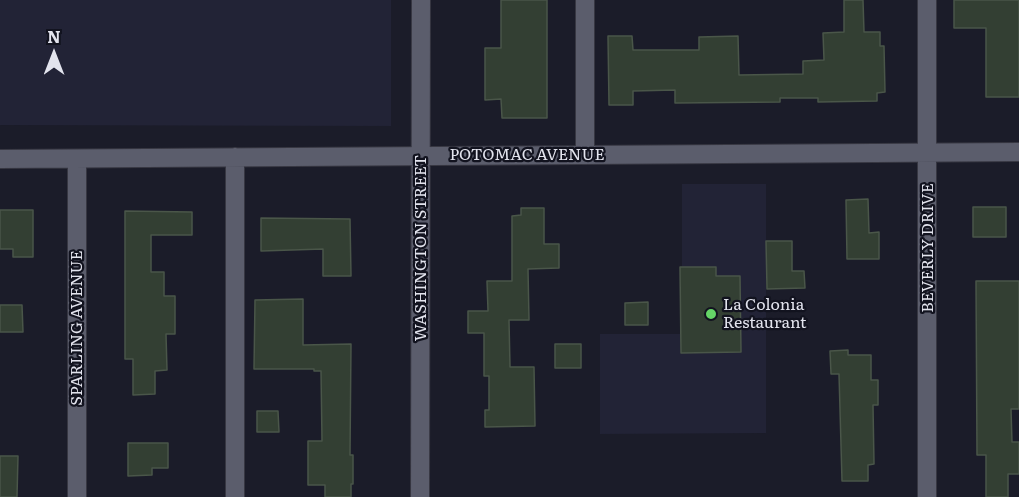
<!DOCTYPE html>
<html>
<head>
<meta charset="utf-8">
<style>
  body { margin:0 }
  #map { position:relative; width:1019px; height:497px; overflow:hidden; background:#1b1c29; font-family:Literata,serif }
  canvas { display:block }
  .north { position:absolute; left:24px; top:24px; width:60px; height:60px; -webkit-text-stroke:4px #12131f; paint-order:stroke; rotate:0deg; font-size:16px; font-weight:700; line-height:24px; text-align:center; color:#e3e4ee }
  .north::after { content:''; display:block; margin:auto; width:21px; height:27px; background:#e3e4ee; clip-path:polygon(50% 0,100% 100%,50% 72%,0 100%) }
</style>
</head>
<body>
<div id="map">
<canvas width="1019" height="497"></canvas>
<div class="north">N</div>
</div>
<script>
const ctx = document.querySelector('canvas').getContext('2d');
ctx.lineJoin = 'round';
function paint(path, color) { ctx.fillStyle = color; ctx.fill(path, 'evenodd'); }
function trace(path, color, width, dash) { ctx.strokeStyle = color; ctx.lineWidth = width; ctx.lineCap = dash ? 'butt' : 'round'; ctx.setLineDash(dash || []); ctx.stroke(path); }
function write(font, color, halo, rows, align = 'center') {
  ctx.font = font + ' Literata,serif'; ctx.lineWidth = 4.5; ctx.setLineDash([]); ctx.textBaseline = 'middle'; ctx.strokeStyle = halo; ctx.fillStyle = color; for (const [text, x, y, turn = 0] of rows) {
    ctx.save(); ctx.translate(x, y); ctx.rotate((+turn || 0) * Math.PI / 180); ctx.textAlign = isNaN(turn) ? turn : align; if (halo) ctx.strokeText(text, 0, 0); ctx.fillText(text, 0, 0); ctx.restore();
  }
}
const built = new Path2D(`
  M0,0H391V126L0,125Z
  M682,184H766V433L600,434V334H682Z`);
const building = new Path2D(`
  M501,0H547V118H502L501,99L485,100V48H501Z
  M844,0H863L864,32H880V46H884L885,92L877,93V101L818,102V98H780V102L675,103V90L633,91V105H609L608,36H632L633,50H699V37L738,36L739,75L803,74V61L824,60L823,33L844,32Z
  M954,0H1019V97H986V28H954Z
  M868,199L869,233L879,232V259H847L846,200Z
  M973,207H1006V237H973Z
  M521,208H544V244H559V268L528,269L529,320H509L510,367H534L535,426L485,427V410H489V376H484V333H468V311H488L487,281H512V216L521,215Z
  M0,210H33V257H13V249H0Z
  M125,211L192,212V235H151V272H164V296H175V334H166L167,370L155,371V394L133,395V359H125Z
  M261,218L350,219L351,276H323V249L261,251Z
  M766,241H792V271H804L805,288L767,289Z
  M680,267H716V276H740L741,352L681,353Z
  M976,281H1019V409H1011L1012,442H1019V474H1008V497H986V455H977Z
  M303,299V345L351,344L350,455H353V484H351V497H325V485H308V441H322L321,371H314V369H254L255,300Z
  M648,302V325H625V303Z
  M0,305H22L23,332H0Z
  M555,344H581V368H555Z
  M848,350V355H871V380H878V405H873L874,464L868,465V481H842L839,374H831L830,351Z
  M257,411H278L279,432H257Z
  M128,443H168V468H152V475L128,476Z
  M0,456H18L17,497H0Z`);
const minor = new Path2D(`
  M585,0V155
  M927,0V497
  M235,157V497
  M0,159L1019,152
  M77,497V159
  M420,497L421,0`);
const markers = [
  [711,314,6,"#65d467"]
];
const streetNames = [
  ["POTOMAC AVENUE",527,155],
  ["WASHINGTON STREET",421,248,-90],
  ["BEVERLY DRIVE",928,248,-90],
  ["SPARLING AVENUE",77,328,-90]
];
const poiNames = [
  ["La Colonia",723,305],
  ["Restaurant",723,323]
];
paint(built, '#222336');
paint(building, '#333f33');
trace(building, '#4a5649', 1.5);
trace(minor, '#373742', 20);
trace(minor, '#5b5d6c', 18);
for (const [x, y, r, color] of markers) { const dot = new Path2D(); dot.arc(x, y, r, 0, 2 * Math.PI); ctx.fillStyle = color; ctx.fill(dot); trace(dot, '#12131f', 2); }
write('16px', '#e3e4ee', '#12131f', streetNames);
write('16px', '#e3e4ee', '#12131f', poiNames, 'left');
</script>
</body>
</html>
